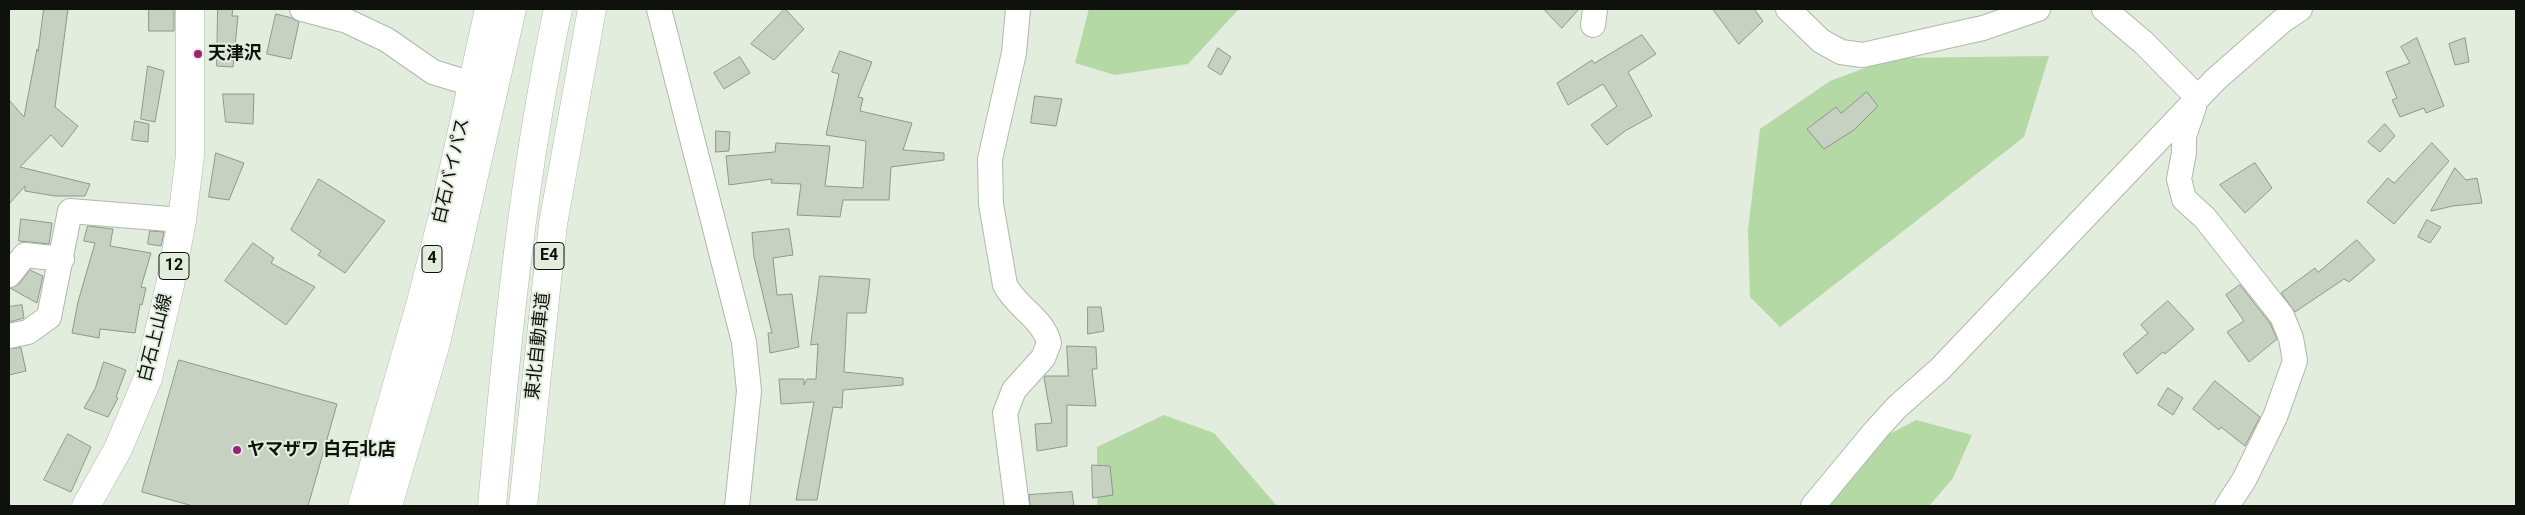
<!DOCTYPE html>
<html>
<head>
<meta charset="utf-8">
<style>
  body { margin:0 }
  #map { position:relative; width:2525px; height:515px; overflow:hidden; background:#e2edde; font-family:Roboto,sans-serif }
  canvas { display:block }
  .frame { position:absolute; inset:0; border:10px solid #0e110c; pointer-events:none }
</style>
</head>
<body>
<div id="map">
<canvas width="2525" height="515"></canvas>
<div class="frame"></div>
</div>
<script>
const ctx = document.querySelector('canvas').getContext('2d');
ctx.lineJoin = 'round';
function paint(path, color) { ctx.fillStyle = color; ctx.fill(path, 'evenodd'); }
function trace(path, color, width, dash) { ctx.strokeStyle = color; ctx.lineWidth = width; ctx.lineCap = dash ? 'butt' : 'round'; ctx.setLineDash(dash || []); ctx.stroke(path); }
function write(font, color, halo, rows, align = 'center') {
  ctx.font = font + ' Roboto,"Noto Sans JP",sans-serif'; ctx.lineWidth = 4; ctx.setLineDash([]); ctx.textBaseline = 'middle'; ctx.strokeStyle = halo; ctx.fillStyle = color; for (const [text, x, y, turn = 0] of rows) {
    ctx.save(); ctx.translate(x, y); ctx.rotate((+turn || 0) * Math.PI / 180); ctx.textAlign = isNaN(turn) ? turn : align; if (halo) ctx.strokeText(text, 0, 0); ctx.fillText(text, 0, 0); ctx.restore();
  }
}
const green = new Path2D(`
  M1089,9H1239L1188,64L1115,75L1075,63Z
  M2049,56L2024,137L1780,327L1750,297L1748,230L1760,129L1830,81L1892,58Z
  M1164,415L1214,433L1277,506H1097V447Z
  M1916,420L1972,435L1953,478L1929,506H1802L1863,448Z`);
const building = new Path2D(`
  M44,9H68L55,107L78,126L62,147L51,135L20,167L90,184L85,196H55L25,191V186L9,204V100L24,117L37,49L38,51Z
  M149,9H174V31H149Z
  M218,9H233L232,16H238L233,67L217,66Z
  M785,9L804,29L774,60L751,44Z
  M1544,9H1579L1562,28Z
  M1713,9H1754L1763,21L1739,44Z
  M276,14L292,18L299,22L291,59L267,54Z
  M1642,35L1656,54L1628,72L1652,116L1625,131L1607,145L1591,125L1617,106L1603,84L1568,105L1557,83L1592,60L1594,63Z
  M2417,38L2444,106L2426,113L2424,108L2400,117L2392,100L2397,98L2386,72L2410,63L2401,47Z
  M2465,38L2469,62L2455,65L2449,44Z
  M1218,48L1231,57L1221,75L1208,67Z
  M840,51L872,62L858,97L863,98L860,111L912,123L903,150L944,153V160L891,167L889,200H843L840,217L797,215L801,184L771,183L772,179L729,185L726,156L775,152L776,143L830,146L825,186L863,188L866,141L826,135L839,74L832,72Z
  M740,57L750,73L724,89L714,73Z
  M148,66L164,71L155,122L141,119Z
  M1867,92L1878,106L1854,130L1824,149L1807,129L1836,107L1841,113Z
  M223,94H254L253,124L226,122Z
  M1035,96L1062,99L1056,126L1031,123Z
  M135,121L149,124L148,142L132,140Z
  M2385,124L2395,136L2380,152L2368,142Z
  M716,131L730,132L729,151L716,152Z
  M2432,143L2449,161L2394,224L2367,202L2388,178L2394,183Z
  M216,153L244,163L229,200L209,197Z
  M2255,163L2272,188L2245,213L2220,185Z
  M2455,168L2466,180L2477,178L2482,203L2453,206L2431,211Z
  M319,179L385,221L345,273L318,255L321,251L291,230Z
  M21,219L52,223L49,244L19,241Z
  M2427,220L2441,227L2430,243L2418,237Z
  M88,226L113,229L110,246L151,253L141,287L146,288L142,305L140,304L135,333L100,329L99,338L72,333L78,302L95,243L84,241Z
  M789,229L793,255L773,258L777,295L792,294L799,347L770,353L768,333H772L754,257L752,233Z
  M150,231L164,232L161,246L148,244Z
  M2357,240L2375,260L2349,282L2344,279L2295,312L2281,293L2315,268L2318,272Z
  M253,243L274,258L271,263L315,287L286,325L225,281Z
  M30,270L43,276L37,303L10,288L19,284Z
  M820,276L870,279L866,313H847L844,372L903,378V385L843,390L842,408L833,407L817,500H796L814,402L781,404L779,379H804V385L807,379H816L818,344L811,345Z
  M2240,285L2270,323L2277,339L2249,362L2227,332L2244,321L2226,295Z
  M2168,301L2194,329L2165,354L2163,352L2137,374L2123,354L2148,333L2141,325Z
  M22,305L24,318L9,322V307Z
  M1088,307H1101L1104,331L1088,334Z
  M1067,346L1096,347L1097,369H1092L1096,406L1067,405V446L1037,451L1035,424L1052,423L1044,378L1045,376H1068Z
  M21,348L26,371L9,375V349Z
  M179,360L337,404L308,506H193L142,492Z
  M104,362L126,370L116,397L118,398L108,417L84,408L95,389Z
  M2215,381L2260,417L2245,446L2221,427L2219,430L2193,409Z
  M2168,388L2183,398L2173,415L2158,405Z
  M68,434L91,447L71,492L44,480Z
  M1092,465L1110,466L1113,495L1093,498Z
  M1072,492L1074,506H1030L1029,495Z`);
const minor = new Path2D(`
  M302,9L347,21L387,40L433,72L472,84
  M659,9L744,342L749,391L737,506
  M1788,9L1821,41L1841,52L1863,55L1983,28L2038,9
  M2104,9L2144,43L2198,98
  M1593,25L1595,9
  M2194,107L2184,136V153L2179,179L2184,199L2205,218L2282,316L2291,338L2295,361L2275,417L2244,480L2227,506
  M9,275L25,255L62,259
  M9,336L28,332L49,317L70,211L182,220
  M1017,506L1005,413L1014,390L1043,358L1049,343C1043,318 1016,307 1005,285L991,204L990,159L1014,53L1018,9
  M1813,506L1876,430L1897,407L1940,369L2215,80L2282,21L2300,9`);
const major = new Path2D(`
  M86,506L118,449L148,378L170,285L182,220L190,155V9`);
const highway = new Path2D(`
  M362,506L421,302L445,208L489,9
  M388,506L436,343L512,9
  M492,506C507,339 523,173 558,9
  M523,506L553,224L592,9`);
const markers = [
  [198,54,5,"#9f1f72"],
  [237,450,5,"#9f1f72"]
];
const shields = [
  [549,256,30],
  [432,259,20],
  [174,266,30]
];
const shieldNames = [
  ["E4",549,256],
  ["4",432,259],
  ["12",174,266]
];
const poiNames = [
  ["天津沢",208,54],
  ["ヤマザワ 白石北店",247,450]
];
const streetNames = [
  ["白石バイパス",452,171,-77],
  ["白石上山線",156,338,-76],
  ["東北自動車道",539,346,-84]
];
paint(green, '#b4d9a4');
paint(building, '#c7d1c2');
trace(building, '#8e988a', 1);
trace(minor, '#afb9ab', 26);
trace(major, '#afb9ab', 29);
trace(highway, '#afb9ab', 29);
trace(minor, '#fff', 24);
trace(major, '#fff', 28);
trace(highway, '#fff', 28);
for (const [x, y, r, color] of markers) { const dot = new Path2D(); dot.arc(x, y, r, 0, 2 * Math.PI); ctx.fillStyle = color; ctx.fill(dot); trace(dot, '#e2edde', 2); }
for (const [x, y, w] of shields) { const box = new Path2D(); box.roundRect(x - w / 2, y - 13.5, w, 27, 4); ctx.fillStyle = '#e2edde'; ctx.fill(box); trace(box, '#0e110c', 1); }
write('bold 16px', '#0e110c', null, shieldNames);
write('bold 18px', '#0e110c', '#e2edde', poiNames, 'left');
write('18px', '#0e110c', '#e2edde', streetNames);
</script>
</body>
</html>
